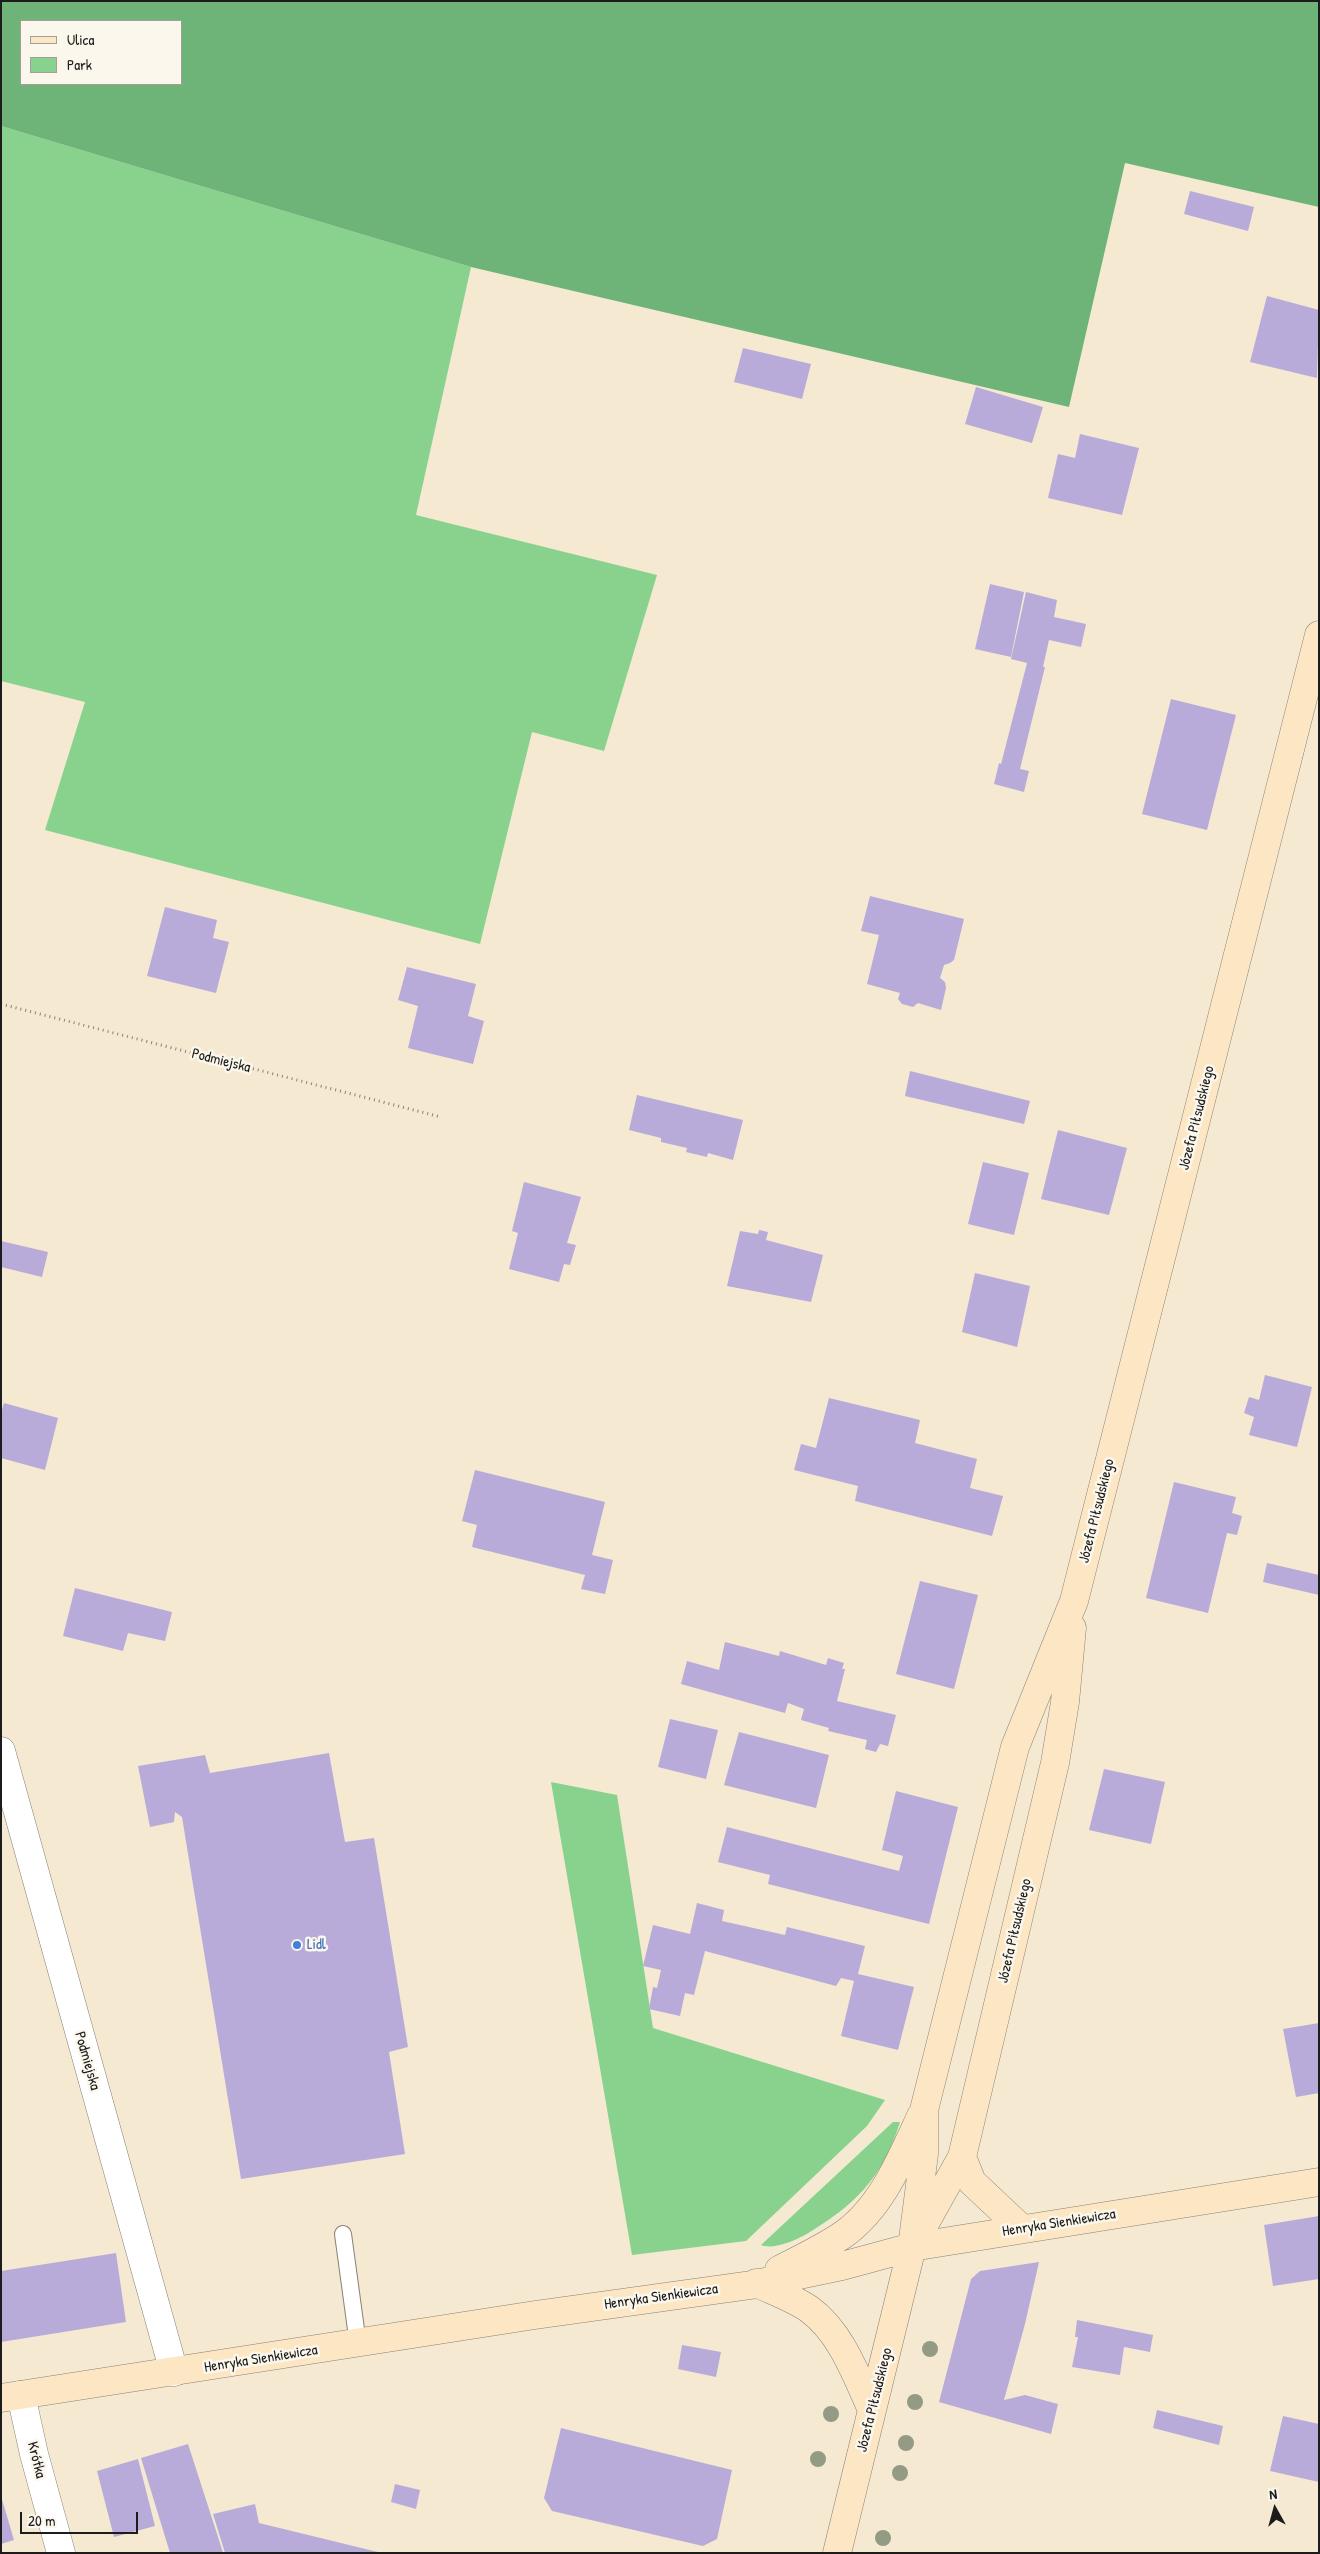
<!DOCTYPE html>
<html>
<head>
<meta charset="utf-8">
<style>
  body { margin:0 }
  #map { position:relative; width:1320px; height:2554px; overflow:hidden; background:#f5e9d2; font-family:"Patrick Hand",sans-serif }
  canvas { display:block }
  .frame { position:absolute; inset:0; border:2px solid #1c1c1c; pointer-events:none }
  .legend { position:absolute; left:20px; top:20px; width:162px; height:65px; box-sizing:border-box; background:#fbf7ec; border:1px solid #a29f99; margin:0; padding:6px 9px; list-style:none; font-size:15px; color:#1c1c1c }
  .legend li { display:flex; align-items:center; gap:10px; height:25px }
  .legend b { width:25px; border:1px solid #a29f99 }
  .north { position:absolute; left:1250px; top:2484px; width:50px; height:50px; -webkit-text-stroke:4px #fbf7ec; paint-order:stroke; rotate:353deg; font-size:14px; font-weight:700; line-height:20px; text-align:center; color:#1c1c1c }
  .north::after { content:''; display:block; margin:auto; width:18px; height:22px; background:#1c1c1c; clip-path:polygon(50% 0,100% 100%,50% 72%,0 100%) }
  .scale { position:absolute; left:20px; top:2512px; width:118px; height:22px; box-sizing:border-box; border:2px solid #1c1c1c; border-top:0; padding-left:6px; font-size:15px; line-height:18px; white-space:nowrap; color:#1c1c1c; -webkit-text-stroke:4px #fbf7ec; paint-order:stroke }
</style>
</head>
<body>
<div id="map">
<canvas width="1320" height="2554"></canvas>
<div class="frame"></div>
<ul class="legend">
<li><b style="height:6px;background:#fce6c4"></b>Ulica</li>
<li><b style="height:14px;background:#88d28e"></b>Park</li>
</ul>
<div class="north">N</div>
<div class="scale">20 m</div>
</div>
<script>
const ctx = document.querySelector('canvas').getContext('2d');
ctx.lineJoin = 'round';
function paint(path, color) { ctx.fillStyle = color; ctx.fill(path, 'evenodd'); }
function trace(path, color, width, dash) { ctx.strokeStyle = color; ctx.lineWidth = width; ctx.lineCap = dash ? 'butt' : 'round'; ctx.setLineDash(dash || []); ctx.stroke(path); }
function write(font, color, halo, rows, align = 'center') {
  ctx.font = font + ' "Patrick Hand",sans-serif'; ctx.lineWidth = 5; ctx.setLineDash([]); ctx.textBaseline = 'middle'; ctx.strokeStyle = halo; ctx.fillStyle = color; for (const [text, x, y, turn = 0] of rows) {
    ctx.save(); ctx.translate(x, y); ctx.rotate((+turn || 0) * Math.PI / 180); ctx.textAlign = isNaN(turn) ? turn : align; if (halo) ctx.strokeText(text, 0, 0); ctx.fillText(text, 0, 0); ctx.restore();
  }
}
const green = new Path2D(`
  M1,126L471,267L416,515L657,575L604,751L532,732L480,944L45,830L85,702L1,681Z
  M551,1782L617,1795L653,2028L885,2100L867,2126L746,2241L632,2255Z
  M893,2122H900C883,2178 854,2206 805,2235C794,2241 773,2250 761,2245Z`);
const forest = new Path2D(`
  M1,1H1319V207L1125,163L1069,407L471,267L1,126ZM21,21H181V84H21Z`);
const building = new Path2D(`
  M1190,191L1254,207L1248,231L1184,214Z
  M1267,296L1319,310L1317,378L1250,362Z
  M743,348L811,364L802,399L734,382Z
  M976,387L1043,407L1032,443L965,424Z
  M1080,434L1139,448L1122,515L1048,498L1058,454L1075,458Z
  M990,584L1024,592L1011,657L975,649Z
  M1026,592L1057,600L1054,617L1086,624L1081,647L1049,640L1043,667H1045L1020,769L1029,771L1024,792L994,784L999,763L1001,764L1027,663L1011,659Z
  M1171,699L1236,715L1207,830L1142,814Z
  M870,896L964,919L954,960L950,963L944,965L940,978L945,982L946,988L941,1010L918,1003L913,1007L902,1004L898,999L900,993L867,984L879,935L861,931Z
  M165,907L217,920L213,938L229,942L216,993L147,976Z
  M407,967L476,984L468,1016L484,1021L473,1064L408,1048L418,1006L398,1000Z
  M910,1071L1030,1101L1024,1124L905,1096Z
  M637,1095L743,1120L733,1160L708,1153L707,1157L686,1152L687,1148L661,1142V1138L629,1130Z
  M1058,1130L1127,1148L1109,1215L1041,1199Z
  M983,1162L1029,1173L1014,1235L968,1224Z
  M524,1182L581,1197L567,1243L576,1245L570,1265L564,1264L559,1282L509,1269L518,1233L512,1231Z
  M759,1230L768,1232L766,1240L823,1255L811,1302L727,1286L740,1231L758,1234Z
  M1,1241L48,1252L42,1277L1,1267Z
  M975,1273L1030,1286L1017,1347L962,1332Z
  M1265,1375L1312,1387L1297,1447L1249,1435L1254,1417L1244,1413L1249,1397L1259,1400Z
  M829,1398L920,1420L915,1443L977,1459L970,1488L1003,1496L992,1536L855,1501L858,1486L794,1470L801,1444L816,1448Z
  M4,1403L58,1418L45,1470L1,1458V1413Z
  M475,1470L605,1502L592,1555L613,1560L605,1594L581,1589L585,1575L472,1547L477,1525L462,1521Z
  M1174,1482L1236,1497L1232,1513L1242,1516L1237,1535L1227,1533L1208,1613L1146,1598Z
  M1267,1563L1319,1575V1595L1263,1582Z
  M920,1581L978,1595L954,1689L896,1674Z
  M75,1588L172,1612L165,1641L128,1633L123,1651L63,1636Z
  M725,1642L779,1656L780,1651L826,1665L828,1658L844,1663L842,1669H845L837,1701L896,1715L888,1746L880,1744L876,1752L865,1749L867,1740L828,1731L829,1728L801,1720L804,1709L788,1703L785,1713L681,1684L687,1661L719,1670Z
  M670,1719L718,1730L706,1779L658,1767Z
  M739,1732L829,1755L816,1808L724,1785Z
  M329,1753L345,1842L374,1838L408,2047L389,2052L405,2154L241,2179L182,1817L175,1812L174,1822L150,1827L138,1766L205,1755L210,1773Z
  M1104,1769L1165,1782L1151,1844L1089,1830Z
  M896,1791L958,1807L929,1924L768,1884L770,1875L718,1862L727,1827L899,1871L903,1856L882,1850Z
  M697,1903L724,1910L722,1921L785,1935L787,1927L865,1946L858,1974L914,1987L898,2050L841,2036L854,1981L841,1978L836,1986L705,1951L694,1995L685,1993L680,2016L649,2009L653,1987L657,1988L661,1970L643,1966L653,1925L690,1934Z
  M1319,2023V2093L1296,2097L1283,2029Z
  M1319,2216V2279L1273,2286L1264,2225Z
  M116,2253L126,2322L1,2342V2271Z
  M1039,2262L1025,2324L1004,2400L1025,2395L1058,2404L1051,2434L939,2402L971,2279L980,2271Z
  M1077,2320L1153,2335L1150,2352L1124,2347L1120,2375L1072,2367L1078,2337H1075Z
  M682,2345L721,2352L716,2377L678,2369Z
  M1157,2410L1223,2426L1219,2445L1153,2428Z
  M1283,2416L1319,2424V2482L1270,2471Z
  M561,2428L732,2470L717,2539L703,2546L552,2511L544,2498Z
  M188,2444L219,2540L223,2553H170L141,2458Z
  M138,2459L155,2526L114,2537L97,2471Z
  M395,2484L420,2490L416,2509L391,2502Z
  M1,2496L14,2540L1,2544Z
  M255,2504L259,2523L382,2553H225L213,2514Z`);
const path = new Path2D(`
  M1,1004L441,1117`);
const lane = new Path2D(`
  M343,2234L358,2344`);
const street = new Path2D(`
  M1,1751L174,2372
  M21,2395L34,2454L61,2553`);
const secondary = new Path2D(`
  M962,2157L972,2182L1022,2229
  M919,2234L962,2157L1055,1763L1065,1702L1072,1628
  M779,2270C800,2259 824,2248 844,2234C882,2207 902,2157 921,2116
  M756,2283C773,2291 793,2298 809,2309C841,2332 856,2375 872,2410
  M1,2398L535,2315L751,2285L842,2266L912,2247L1319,2182
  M837,2553L912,2247L924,2154V2110L1015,1747L1074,1601L1319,635`);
const trees = [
  [930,2349],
  [915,2402],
  [831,2414],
  [906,2443],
  [818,2459],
  [900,2473],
  [883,2538]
];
const markers = [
  [297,1945,5,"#3f7fe0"]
];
const streetNames = [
  ["Podmiejska",221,1061,14],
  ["Józefa Piłsudskiego",1197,1118,-76],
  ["Józefa Piłsudskiego",1097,1511,-76],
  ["Józefa Piłsudskiego",1015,1931,-77],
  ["Podmiejska",87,2061,74],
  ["Henryka Sienkiewicza",1059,2223,-9],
  ["Henryka Sienkiewicza",661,2297,-8],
  ["Henryka Sienkiewicza",261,2359,-9],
  ["Józefa Piłsudskiego",875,2400,-76],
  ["Krótka",36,2460,76]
];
const shopNames = [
  ["Lidl",307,1945]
];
paint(green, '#88d28e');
paint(forest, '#6eb479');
paint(building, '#b9abd9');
trace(lane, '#888277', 18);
trace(street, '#888277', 29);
trace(secondary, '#888277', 29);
trace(path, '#888277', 3, [1, 4]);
trace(lane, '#fff', 16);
trace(street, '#fff', 28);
trace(secondary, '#fce6c4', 28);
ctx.fillStyle = '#939b84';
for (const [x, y] of trees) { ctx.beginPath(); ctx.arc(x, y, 8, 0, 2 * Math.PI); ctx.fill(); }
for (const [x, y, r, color] of markers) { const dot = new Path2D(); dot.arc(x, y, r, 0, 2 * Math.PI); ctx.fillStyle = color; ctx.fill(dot); trace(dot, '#fbf7ec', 2); }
write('15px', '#1c1c1c', '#fbf7ec', streetNames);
write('15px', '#366cbe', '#fbf7ec', shopNames, 'left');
</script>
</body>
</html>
